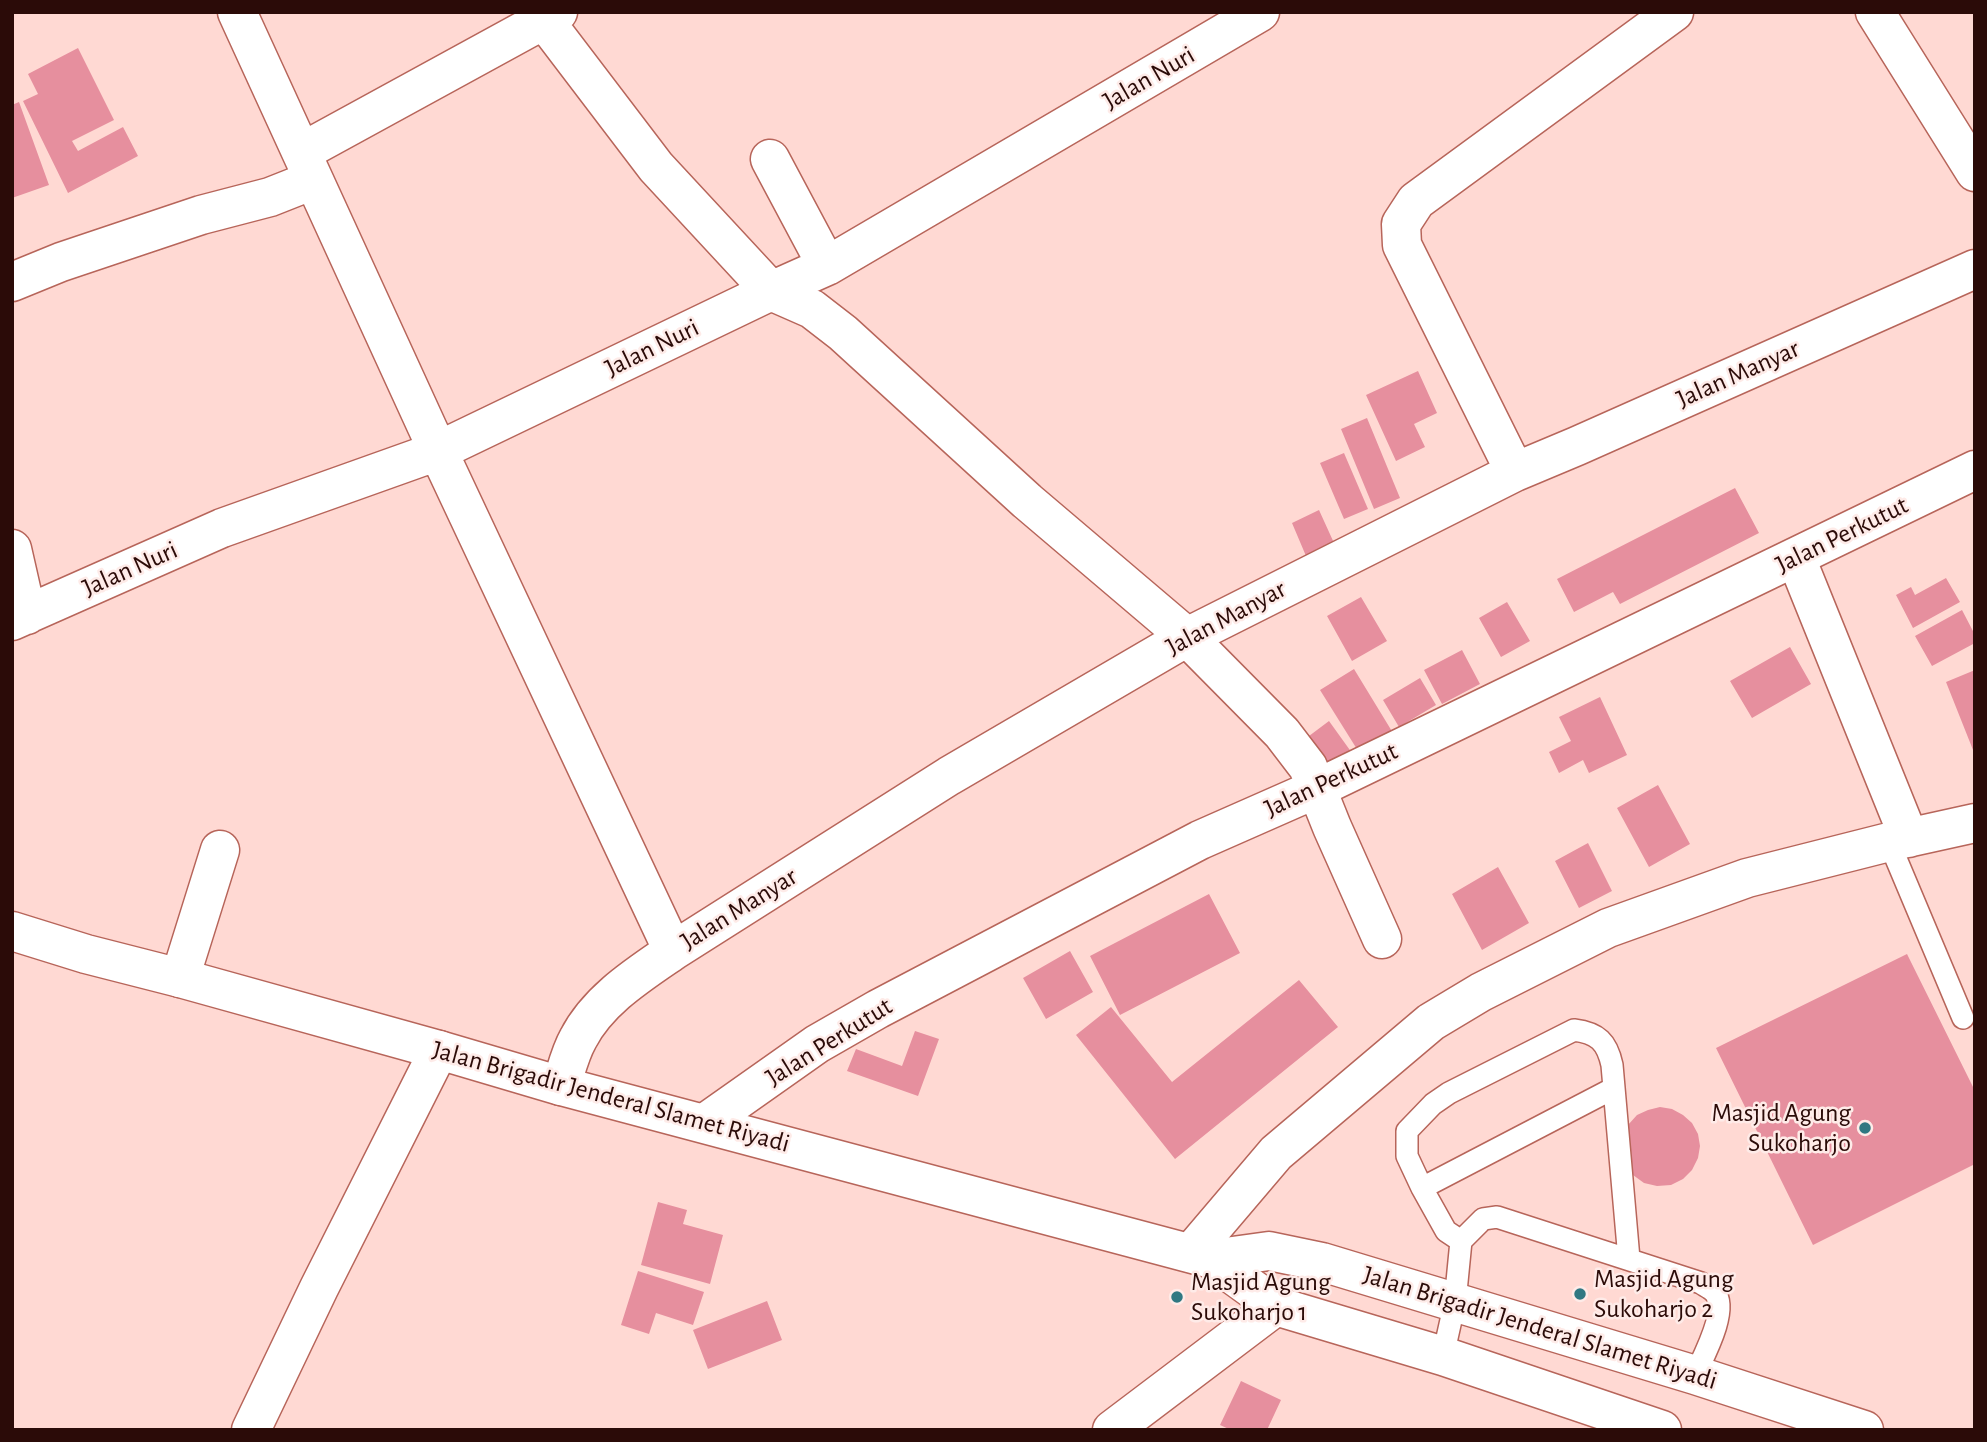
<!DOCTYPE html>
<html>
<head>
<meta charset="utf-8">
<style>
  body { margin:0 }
  #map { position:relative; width:1987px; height:1442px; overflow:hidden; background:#ffd9d3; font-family:"Alegreya Sans",sans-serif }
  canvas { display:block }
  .frame { position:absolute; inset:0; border:14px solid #2b0b08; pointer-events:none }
</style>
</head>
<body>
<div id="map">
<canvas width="1987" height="1442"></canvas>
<div class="frame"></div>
</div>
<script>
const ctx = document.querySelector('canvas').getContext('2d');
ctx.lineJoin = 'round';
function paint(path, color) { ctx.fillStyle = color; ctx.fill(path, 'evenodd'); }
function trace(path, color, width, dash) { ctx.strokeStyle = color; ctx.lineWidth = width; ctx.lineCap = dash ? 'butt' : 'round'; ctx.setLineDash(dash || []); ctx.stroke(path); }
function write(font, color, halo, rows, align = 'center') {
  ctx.font = font + ' "Alegreya Sans",sans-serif'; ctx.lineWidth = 5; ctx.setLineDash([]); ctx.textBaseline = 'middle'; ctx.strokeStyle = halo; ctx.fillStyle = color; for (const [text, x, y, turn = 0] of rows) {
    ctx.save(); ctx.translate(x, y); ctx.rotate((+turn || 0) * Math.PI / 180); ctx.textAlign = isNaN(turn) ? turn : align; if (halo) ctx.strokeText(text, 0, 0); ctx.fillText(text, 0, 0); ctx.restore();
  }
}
const building = new Path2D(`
  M78,48L114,120L72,141L78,151L123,127L138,156L68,193L23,101L38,94L28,74Z
  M19,102L49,185L12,198V105Z
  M1418,371L1437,413L1414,424L1425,447L1396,461L1366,395Z
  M1367,418L1400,498L1374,509L1341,429Z
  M1344,453L1368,509L1344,519L1320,463Z
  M1735,488L1759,533L1620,604L1613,592L1574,612L1557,579Z
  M1319,510L1334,543L1306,556L1292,523Z
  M1946,578L1960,602L1913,628L1896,595L1911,587L1915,595Z
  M1361,597L1387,641L1352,661L1327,616Z
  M1507,602L1530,641L1501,657L1479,618Z
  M1962,610L1975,635V643L1932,666L1915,636Z
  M1790,647L1811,684L1752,718L1730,681Z
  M1462,650L1480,684L1442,704L1424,670Z
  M1354,669L1393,733L1360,754L1320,690Z
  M1975,670V755L1946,682Z
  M1420,678L1436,705L1399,727L1383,700Z
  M1600,697L1627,755L1589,773L1583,760L1559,773L1549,752L1571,741L1559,717Z
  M1329,721L1352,753L1327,769L1305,739Z
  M1658,785L1690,844L1649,867L1617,808Z
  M1588,843L1612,891L1579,908L1555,861Z
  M1498,867L1529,923L1482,950L1452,894Z
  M1209,894L1240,953L1120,1015L1090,956Z
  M1070,951L1093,992L1046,1019L1023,978Z
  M1907,954L1975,1091V1164L1813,1245L1716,1048Z
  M1299,980L1338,1027L1175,1159L1076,1035L1111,1007L1172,1082Z
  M915,1031L939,1039L918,1096L847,1071L856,1049L902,1066Z
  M1660,1107L1672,1109L1683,1115L1692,1123L1698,1134L1700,1146L1698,1158L1692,1170L1683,1179L1671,1185L1657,1186L1644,1183L1633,1175L1625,1164L1628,1125L1637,1115L1648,1110Z
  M658,1202L687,1210L683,1224L723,1235L710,1284L641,1265Z
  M638,1271L704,1292L693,1325L656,1313L649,1334L621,1325Z
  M767,1301L782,1340L708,1369L693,1330Z
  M1241,1381L1281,1400L1267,1430H1231L1220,1425Z`);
const service = new Path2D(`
  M1889,842L1963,1018
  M1422,1188L1614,1088
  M1461,1241L1446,1231L1422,1188L1407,1156V1131L1433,1104L1449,1093L1574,1030C1598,1033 1607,1042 1612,1065L1629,1259
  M1443,1356L1455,1302L1461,1241L1483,1219L1497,1217L1701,1283C1705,1286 1712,1289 1715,1293C1729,1310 1703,1357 1695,1375`);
const minor = new Path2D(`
  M237,12L438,451L673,951
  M538,12L656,167L771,291L812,309L843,333L1027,501L1187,637L1282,733L1308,767L1332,827L1382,939
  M1875,12L1975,172
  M302,152L558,12
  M770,159L827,266
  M12,282L61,262L201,215L270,197L313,180
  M1515,472L1402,245L1401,224L1416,201L1674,12
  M12,549L27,615
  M1796,558L1909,838
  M12,621L222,528L438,451L771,291L827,266L1260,12
  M180,978L220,850
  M561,1086C566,1071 570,1053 578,1039C598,1000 638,975 673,951L949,776L1187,637L1515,472L1577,446L1975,269
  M705,1123L817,1044L878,1009L1200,840L1318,788L1975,470
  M1191,1253L1276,1153L1431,1022L1481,992L1608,928L1747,878L1889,842L1975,823
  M251,1430L319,1288L439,1050
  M1112,1430L1276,1306`);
const secondary = new Path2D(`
  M12,931L86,954L180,978L439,1050L561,1086L1211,1259L1276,1306L1443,1356L1662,1430
  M1211,1259L1269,1251L1322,1262L1695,1375L1864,1430`);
const markers = [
  [1865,1128,7,"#307882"],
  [1580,1294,7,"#307882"],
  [1177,1297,7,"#307882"]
];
const streetNames = [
  ["Jalan Nuri",1149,78,-30],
  ["Jalan Nuri",652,348,-26],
  ["Jalan Manyar",1738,374,-24],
  ["Jalan Perkutut",1842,535,-26],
  ["Jalan Nuri",130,569,-24],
  ["Jalan Manyar",1226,618,-28],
  ["Jalan Perkutut",1331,780,-25],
  ["Jalan Manyar",739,909,-32],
  ["Jalan Perkutut",829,1042,-32],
  ["Jalan Brigadir Jenderal Slamet Riyadi",611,1097,15],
  ["Jalan Brigadir Jenderal Slamet Riyadi",1540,1328,17]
];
const poiNames = [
  ["Masjid Agung",1851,1113,"right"],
  ["Sukoharjo",1851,1143,"right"],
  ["Masjid Agung",1594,1279],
  ["Sukoharjo 2",1594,1309],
  ["Masjid Agung",1191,1282],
  ["Sukoharjo 1",1191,1312]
];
paint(building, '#e68f9e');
trace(service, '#b7655a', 24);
trace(minor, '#b7655a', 41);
trace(secondary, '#b7655a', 41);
trace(service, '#fff', 21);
trace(minor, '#fff', 38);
trace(secondary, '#fff', 38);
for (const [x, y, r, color] of markers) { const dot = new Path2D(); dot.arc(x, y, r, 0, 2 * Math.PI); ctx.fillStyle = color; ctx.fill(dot); trace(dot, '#feebe8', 2.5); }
write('26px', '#2b0b08', '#feebe8', streetNames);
write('26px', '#2b0b08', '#feebe8', poiNames, 'left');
</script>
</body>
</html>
